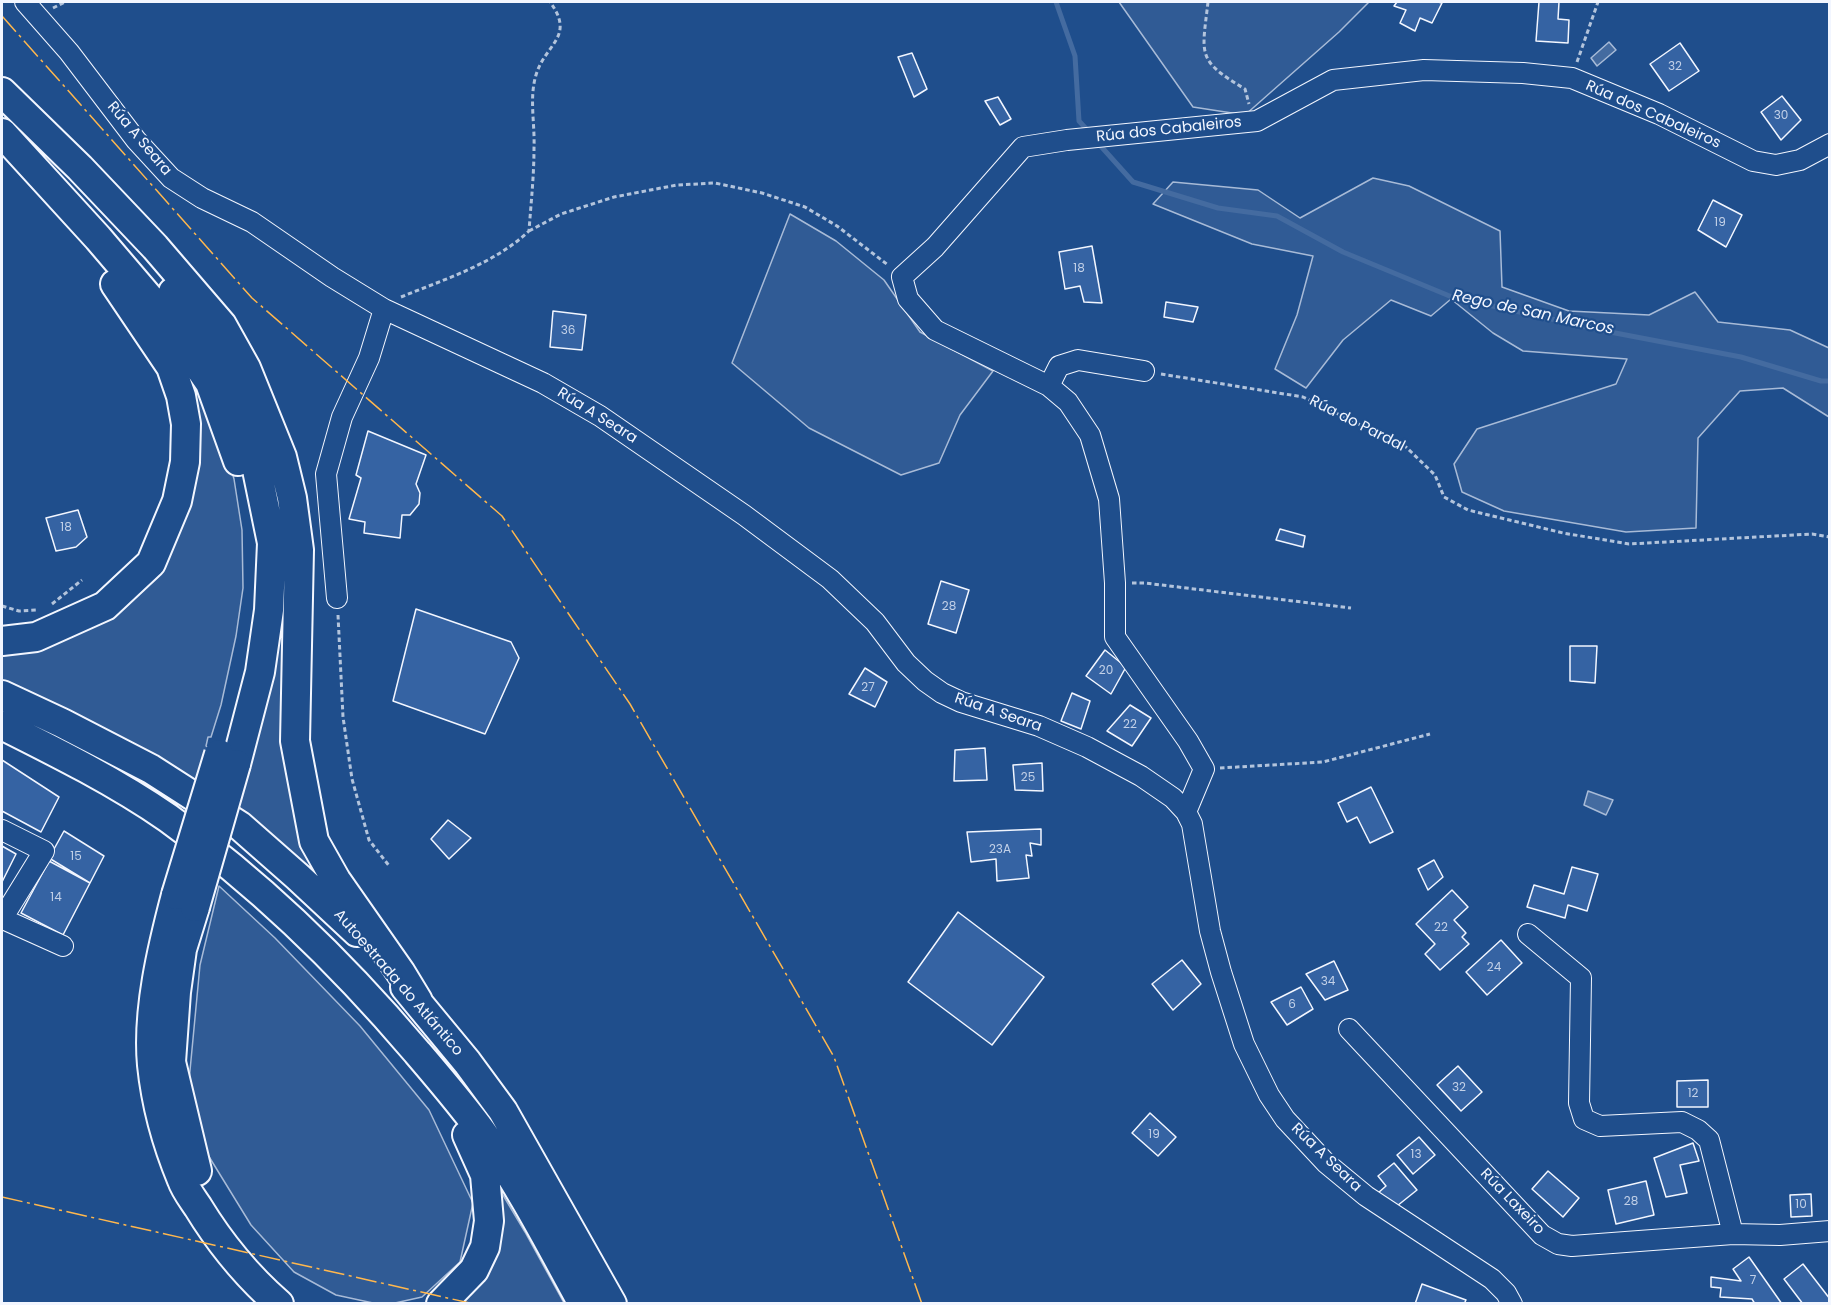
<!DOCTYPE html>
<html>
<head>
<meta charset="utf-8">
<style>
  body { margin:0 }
  #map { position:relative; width:1831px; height:1305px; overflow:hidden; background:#1f4e8c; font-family:Poppins,sans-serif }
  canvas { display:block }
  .frame { position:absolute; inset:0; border:3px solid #f2f6ff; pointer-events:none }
</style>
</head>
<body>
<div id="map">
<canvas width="1831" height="1305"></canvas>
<div class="frame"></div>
</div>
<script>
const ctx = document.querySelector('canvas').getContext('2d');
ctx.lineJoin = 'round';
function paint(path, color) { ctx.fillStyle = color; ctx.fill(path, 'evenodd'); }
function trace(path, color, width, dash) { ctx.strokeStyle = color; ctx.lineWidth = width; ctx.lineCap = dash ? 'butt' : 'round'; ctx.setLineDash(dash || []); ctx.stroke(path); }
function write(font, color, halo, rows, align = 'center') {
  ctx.font = font + ' Poppins,sans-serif'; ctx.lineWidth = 4.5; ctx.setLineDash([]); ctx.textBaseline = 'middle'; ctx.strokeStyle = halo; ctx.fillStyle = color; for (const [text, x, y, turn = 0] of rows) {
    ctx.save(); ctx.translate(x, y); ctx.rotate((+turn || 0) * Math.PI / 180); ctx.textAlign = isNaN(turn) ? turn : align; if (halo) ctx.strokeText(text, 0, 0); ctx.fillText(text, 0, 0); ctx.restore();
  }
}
const built = new Path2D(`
  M1119,2H1369L1339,32L1245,115L1193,107Z
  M1373,178L1409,186L1500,231L1502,287L1569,311L1649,315L1695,292L1718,322L1790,330L1829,348V417L1783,388L1740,391L1698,438L1696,528L1626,532L1504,511L1462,492L1454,464L1477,429L1616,384L1627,359L1523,351L1493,333L1451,299L1431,316L1391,300L1343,340L1306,388L1275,369L1297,315L1313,256L1252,244L1153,204L1173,182L1258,190L1300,218Z
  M790,214L836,241L884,280L920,332L993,371L960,415L939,463L901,475L809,428L732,363Z
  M185,372L192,375L221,435L234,479L242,530L243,588L236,636L221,705L211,737H208L206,746L244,773L277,644L280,618L283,551L277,495L273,471H276L285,510L290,568L287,702L288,747L292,789L301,827L307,842L336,899L272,843L194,786L121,740L83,720L41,698L2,681V654L18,652L60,640L84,628L129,600L142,587L170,545L184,517L195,456L196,423Z
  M219,886L275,938L360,1026L429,1110L473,1203L460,1262L422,1297L395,1303H373L336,1295L294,1272L251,1225L208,1155L189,1081L200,965Z
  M494,1180L525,1232L564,1303L454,1304Z`);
const water = new Path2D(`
  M1609,42L1616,50L1597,66L1591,58Z
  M1588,791L1613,800L1606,815L1584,805Z`);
const stream = new Path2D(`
  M1056,2L1075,56L1079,121L1090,133
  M1098,143L1133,182L1218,208L1277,216L1343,252L1452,297L1610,332L1741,357L1821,381H1830`);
const building = new Path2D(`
  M1397,2H1438L1442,3L1432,23L1420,18L1415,31L1400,23L1406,10L1394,6Z
  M1539,2H1559L1558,19L1569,20L1568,43L1536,41Z
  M1680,43L1699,71L1669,91L1650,64Z
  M912,53L927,89L914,97L898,57Z
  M1782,96L1801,120L1781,140L1761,112Z
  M998,97L1011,119L1000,125L985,101Z
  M1713,200L1742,215L1726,247L1698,230Z
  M1092,246L1102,303L1084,302L1080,286L1065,289L1059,252Z
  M1166,302L1198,307L1193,322L1164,317Z
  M553,311L586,315L582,350L550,347Z
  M368,431L426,455L416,484L420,493L419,504L410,515H402L400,538L364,533L365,522L349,519L361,478L356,475Z
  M78,510L87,537L76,547L56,551L46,518Z
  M1280,529L1305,536L1303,547L1276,540Z
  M941,581L969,590L956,633L928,624Z
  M416,609L511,642L519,658L485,734L393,701Z
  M1570,646H1597L1595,683L1570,681Z
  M1105,650L1126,667L1111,694L1086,676Z
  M865,668L887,682L875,707L849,694Z
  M1072,693L1090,701L1081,729L1061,721Z
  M1130,705L1151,718L1132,746L1107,731Z
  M985,748L987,780L954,781L955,750Z
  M2,760L59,797L41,832L2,811Z
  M1042,763L1043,791L1015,790L1013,765Z
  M1371,787L1393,832L1370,843L1357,817L1347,822L1338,803Z
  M448,820L471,838L449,859L431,839Z
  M1041,829V845L1030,843L1032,856L1026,855L1029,878L997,881L996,859L971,862L967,832Z
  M64,831L104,856L90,883L49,858Z
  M2,846L16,854L2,882Z
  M1434,860L1443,877L1428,890L1418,869Z
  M49,861L90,883L63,935L21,913Z
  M1572,867L1598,874L1587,911L1568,905L1565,918L1527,907L1534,885L1564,894Z
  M1452,890L1468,907L1454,920L1466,933L1462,937L1469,944L1440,970L1425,954L1435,944L1416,924Z
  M958,912L1044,977L992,1045L908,982Z
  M1501,940L1522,963L1487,995L1466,972Z
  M1182,960L1201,984L1173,1010L1152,984Z
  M1334,961L1348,990L1325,1000L1306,974Z
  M1301,987L1313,1009L1287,1025L1271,1002Z
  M1458,1066L1482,1092L1461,1111L1437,1085Z
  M1708,1080V1107H1677V1081Z
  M1150,1113L1176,1137L1158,1156L1132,1133Z
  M1419,1137L1435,1155L1413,1174L1397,1155Z
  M1693,1143L1699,1161L1680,1165L1687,1193L1666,1197L1654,1158Z
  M1394,1163L1417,1190L1392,1210L1378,1193L1386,1186L1378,1176Z
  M1548,1171L1579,1198L1563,1217L1532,1189Z
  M1646,1181L1654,1215L1616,1224L1608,1190Z
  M1811,1194L1812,1216L1791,1217L1790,1195Z
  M1749,1257L1782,1304H1755L1752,1299L1720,1297L1721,1288L1711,1287V1277L1741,1281L1733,1269Z
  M1803,1264L1830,1299V1304H1803L1784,1279Z
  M1422,1284L1466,1300L1464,1304H1415Z`);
const path = new Path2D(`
  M1208,2C1202,55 1196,60 1245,89L1249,104
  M53,8L65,2
  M1577,62L1598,2
  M529,231L561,214L614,197L677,185L715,183L762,193L805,207L837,226L888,265
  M401,297C445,279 494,264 529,231C531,203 534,176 534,148C535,124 529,98 536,75C545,44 576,37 550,2
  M1161,374L1303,397L1406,447L1435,475L1444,497L1468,510L1563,533L1629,544L1812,534L1830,537
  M1132,583H1145L1351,608
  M52,604L82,580
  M2,606L19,611L38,610
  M338,615L343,717L352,779L369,840L390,867
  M1220,768L1323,762L1430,734`);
const minor = new Path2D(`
  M25,2L69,52L136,140L171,178L202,198L252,222L332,277L384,309L543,383L600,416L744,515L830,579L875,622L906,663L925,681L942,693L961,702L1039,726L1087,747L1141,776L1173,798L1186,812L1192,824L1210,931L1221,972L1244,1044L1269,1095L1285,1119L1326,1163L1366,1196L1492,1279L1506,1293L1512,1304
  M1049,386L1059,366L1078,360L1144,371
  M337,598L326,474L342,417L369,358L384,309
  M1186,812L1204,769L1188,741L1115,637V583L1109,499L1090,435L1068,402L1049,386L935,330L908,299L902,277L935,247L1023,147L1067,140L1257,121L1333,80L1424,70L1523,73L1572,78L1659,114L1753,161L1776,165L1800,160L1830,144
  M2,830L44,851L2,919
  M3,919L63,946
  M1528,934L1581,978L1579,1103L1584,1119L1600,1126L1682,1122L1698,1130L1709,1140L1733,1234
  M1349,1029L1542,1235L1558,1244L1572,1246L1733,1234L1780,1235L1830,1231`);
const highway = new Path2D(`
  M2,92L80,168L155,247L222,325L246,368L282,457L292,498L299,550L295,741L314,841L336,880L401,973L418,1001
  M2,133L98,238L162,313L210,383L238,461
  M173,292L239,395L255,460L272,543L269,610L260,672L236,764
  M2,641L36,637L105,606L151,563L177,501L185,462L186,424L181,396L171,367L115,284
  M2,695L62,723L151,769L240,826L298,877L357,932
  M2,725C58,753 116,782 168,818C260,884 343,965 416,1051C440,1079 465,1108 487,1139C523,1191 552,1248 583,1304
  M176,895C162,948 147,1011 152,1065C156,1104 167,1144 182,1180C185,1189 192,1198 198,1207C220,1243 247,1276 279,1304
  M195,907L182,949L176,992L171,1062L197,1171
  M405,987L467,1062L503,1111L612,1304
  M441,1304L474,1270L485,1247L489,1221L485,1175L467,1135`);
const highwayBridge = new Path2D(`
  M176,895L219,754
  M195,907L236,764`);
const power = new Path2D(`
  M2,16L252,298L502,516L630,704L834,1057L922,1304
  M2,1197L474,1304`);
const numberNames = [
  ["32",1675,67],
  ["30",1781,116],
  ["19",1720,223],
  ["18",1079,269],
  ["36",568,331],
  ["18",66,528],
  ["28",949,607],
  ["20",1106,671],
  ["27",868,688],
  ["22",1130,725],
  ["25",1028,778],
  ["23A",1000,850],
  ["15",76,857],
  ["14",56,898],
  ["22",1441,928],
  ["24",1494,968],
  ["34",1328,982],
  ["6",1292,1005],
  ["32",1459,1088],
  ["12",1693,1094],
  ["19",1154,1135],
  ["13",1416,1155],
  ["28",1631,1202],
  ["10",1801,1205],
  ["7",1753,1281]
];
const streetNames = [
  ["Rúa dos Cabaleiros",1653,115,24],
  ["Rúa dos Cabaleiros",1169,130,-6],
  ["Rúa A Seara",139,139,50],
  ["Rúa A Seara",597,416,32],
  ["Rúa do Pardal",1357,424,27],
  ["Rúa A Seara",998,713,19],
  ["Autoestrada do Atlántico",398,983,49],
  ["Rúa A Seara",1326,1158,44],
  ["Rúa Laxeiro",1512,1202,46]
];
const waterNames = [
  ["Rego de San Marcos",1533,313,12]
];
paint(built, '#305b95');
trace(built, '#a8bbd7', 1.5);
paint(water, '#446ba0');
trace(water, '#a8bbd7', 1.5);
trace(stream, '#446ba0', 5);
paint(building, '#3563a3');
trace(building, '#f2f6ff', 1.5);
trace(minor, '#f2f6ff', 22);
trace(highway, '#f2f6ff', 32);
trace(path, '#b3c4dc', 3, [4.5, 3]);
trace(minor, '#1f4e8c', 20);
trace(highway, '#1f4e8c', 28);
trace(highwayBridge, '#f2f6ff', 32, []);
trace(highwayBridge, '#1f4e8c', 28);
trace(power, '#ffb74d', 1.5, [21, 4.5, 3, 4.5]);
write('12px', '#c3d1e8', null, numberNames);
write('15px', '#f2f6ff', '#1f4e8c', streetNames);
write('italic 16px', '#f2f6ff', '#1f4e8c', waterNames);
</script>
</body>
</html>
